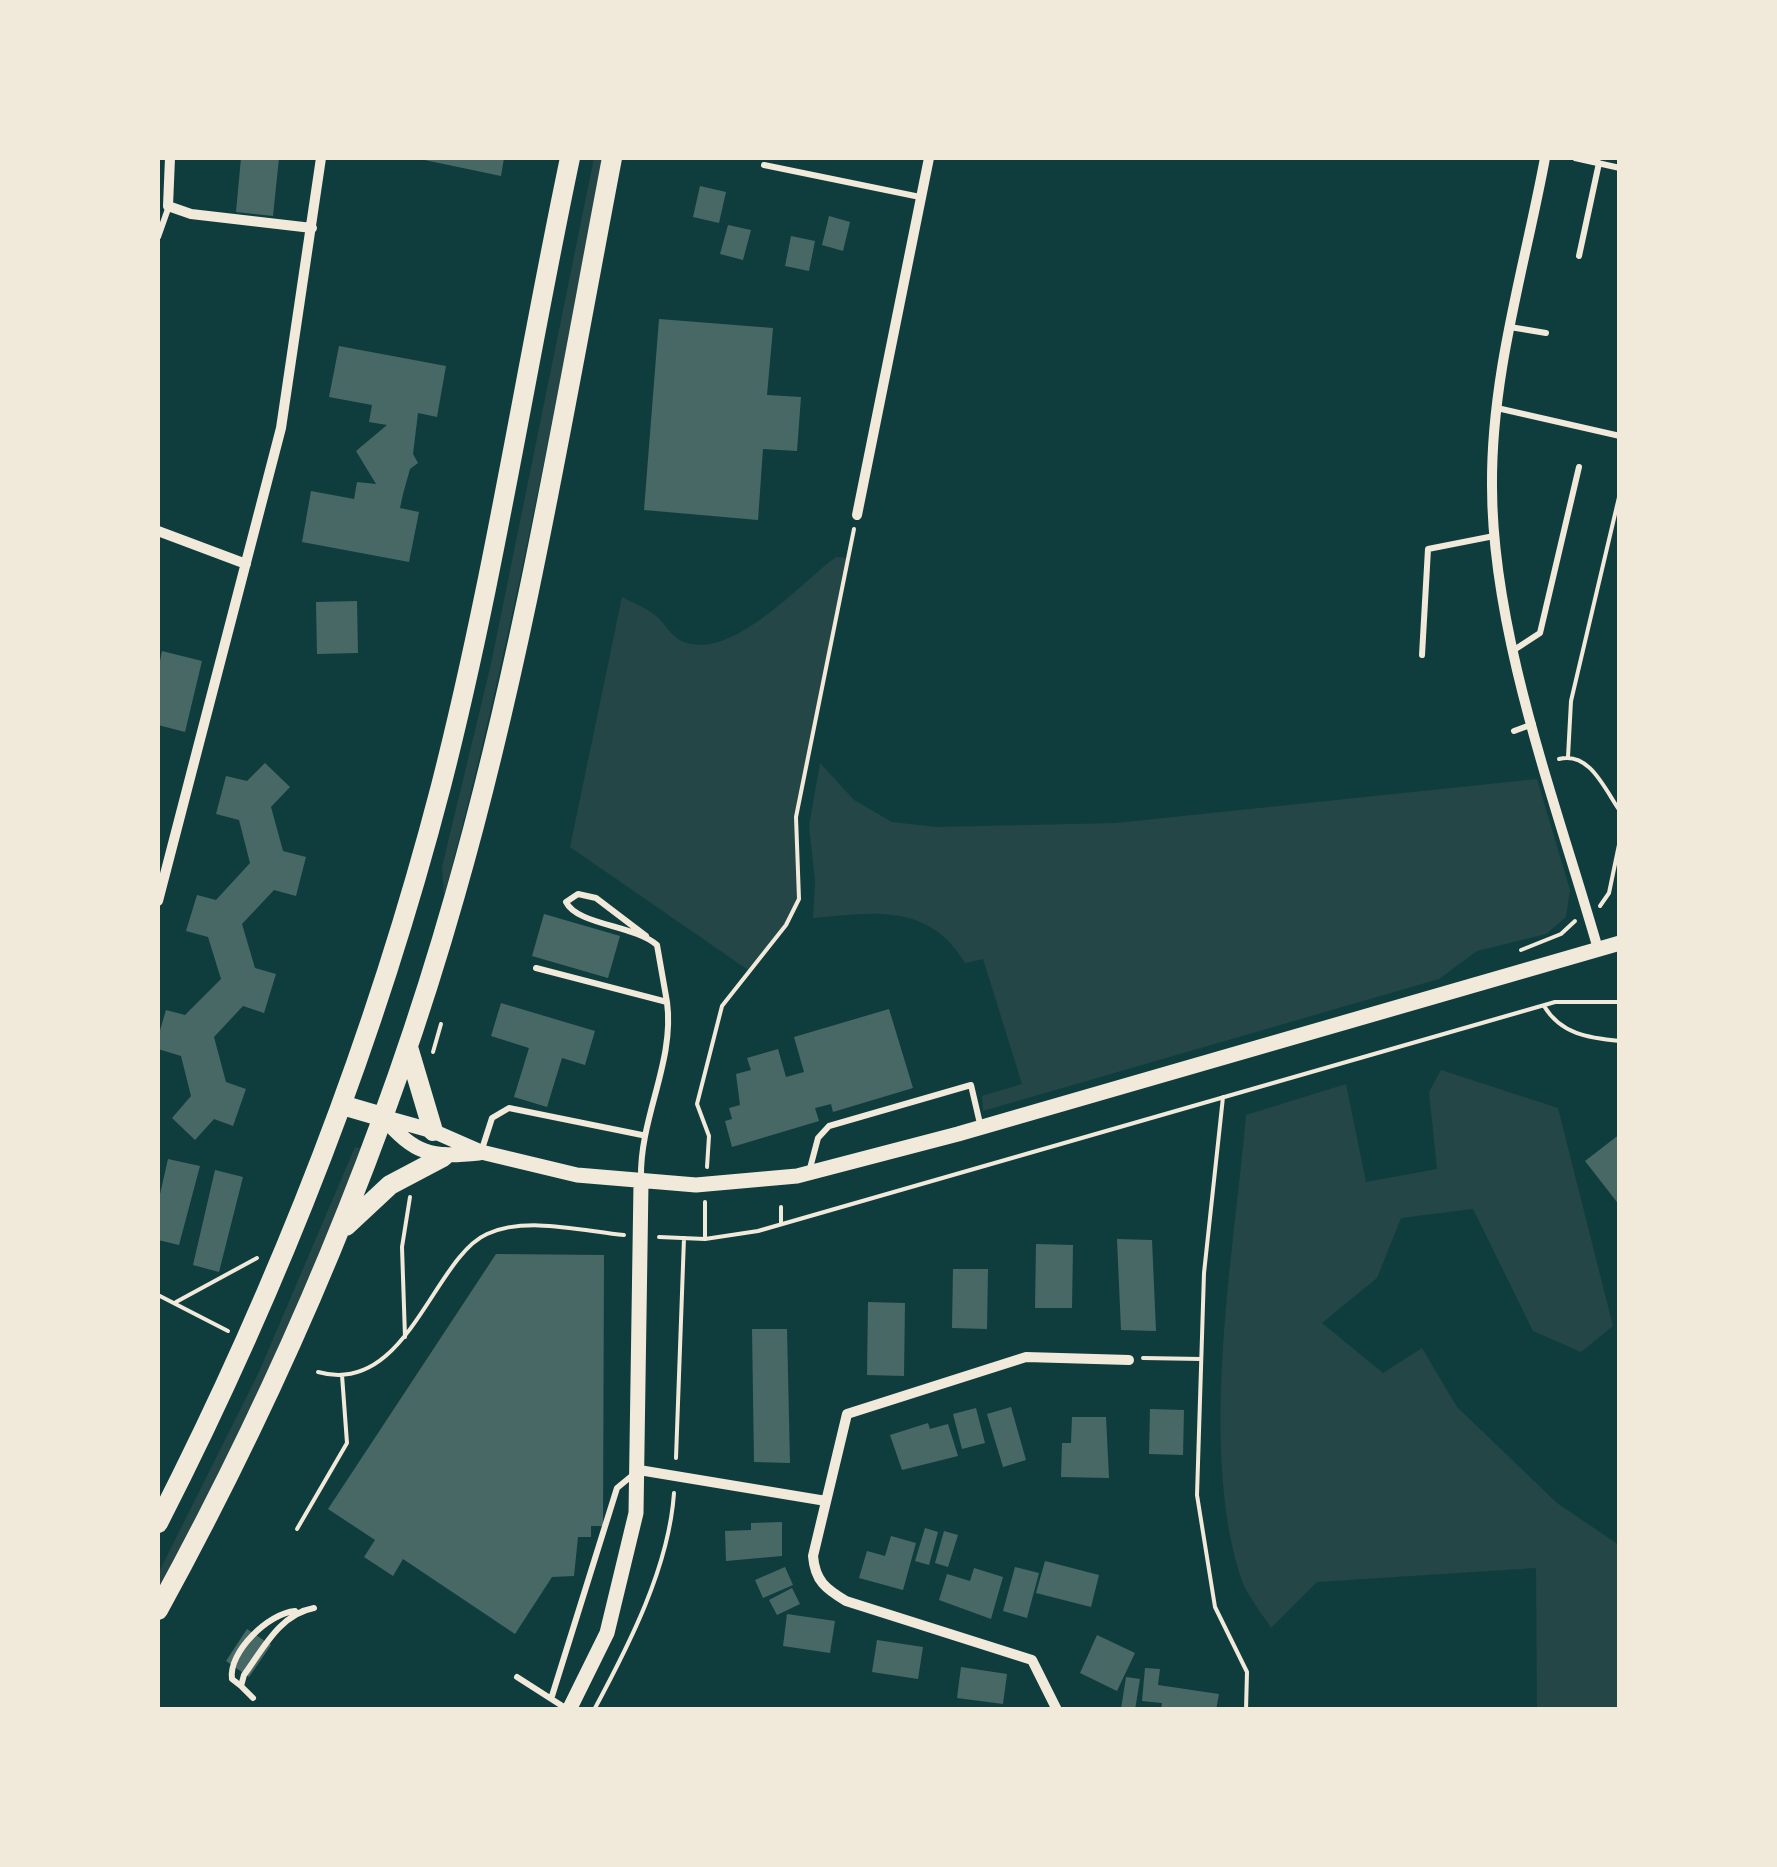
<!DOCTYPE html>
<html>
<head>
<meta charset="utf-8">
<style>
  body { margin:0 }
  #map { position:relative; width:1777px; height:1867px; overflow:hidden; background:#0f3d3e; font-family:Lato,sans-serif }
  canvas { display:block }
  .frame { position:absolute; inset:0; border:160px solid #f1e9da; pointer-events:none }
</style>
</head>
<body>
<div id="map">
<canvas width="1777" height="1867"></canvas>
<div class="frame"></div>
</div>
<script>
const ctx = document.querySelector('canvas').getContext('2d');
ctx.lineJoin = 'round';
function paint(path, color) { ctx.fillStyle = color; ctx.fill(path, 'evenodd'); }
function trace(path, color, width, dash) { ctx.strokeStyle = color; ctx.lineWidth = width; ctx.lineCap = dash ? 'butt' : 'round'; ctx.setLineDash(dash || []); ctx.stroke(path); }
const green = new Path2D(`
  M594,158H604C555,405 510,653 444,896L442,867L491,664Z
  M836,557L848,558L795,814L799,900L790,919L748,970L570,847L622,597C633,603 647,608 656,616C664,622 670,634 678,639C727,668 801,582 836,557Z
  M820,763L854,800L892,822L936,827L1116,823L1537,779L1570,890L1566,917L1546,934L1477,951L1439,979L983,1111L982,1096L1022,1084L983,959L965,963C930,903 874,912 813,918L815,881L809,826Z
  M1441,1070L1558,1108L1613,1326L1581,1352L1533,1331L1473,1209L1401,1218L1377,1278L1322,1323L1383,1373L1422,1348L1457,1407L1557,1503L1619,1545V1709H1537L1536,1568L1317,1582L1271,1628C1261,1612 1245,1593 1240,1575C1199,1441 1234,1254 1246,1115L1346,1084L1366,1182L1437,1169L1429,1092Z
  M355,1147L363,1149L269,1377L158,1595V1574L259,1372Z`);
const building = new Path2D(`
  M241,158H279L273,216L236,212Z
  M415,158H504L501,176Z
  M700,186L726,192L719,223L693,217Z
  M829,216L850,222L843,251L822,245Z
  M728,225L751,230L743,260L720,254Z
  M791,236L815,241L809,271L785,266Z
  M659,319L773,328L767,395L801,397L797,451L763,449L758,520L644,510Z
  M339,346L446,366L437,417L418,413L413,454L418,463L410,469L403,494L400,508L419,512L409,562L302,542L311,491L354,499L357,482L376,484L356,451L387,425L369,422L372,405L329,397Z
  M357,601L358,653L317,654L316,602Z
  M162,651L202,661L185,732L158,725V671Z
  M265,763L290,787L271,807L283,851L306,857L296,896L274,890L242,924L255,968L276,974L264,1013L243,1006L214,1037L226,1082L246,1089L233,1126L214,1119L195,1140L172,1118L191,1096L181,1056L158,1049V1037L166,1010L185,1015L221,979L208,937L186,931L197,895L216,900L250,863L239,820L216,814L226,776L247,781Z
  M544,914L620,936L608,978L532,956Z
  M501,1003L595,1031L585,1065L562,1058L547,1107L514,1097L529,1048L491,1036Z
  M889,1009L913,1088L833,1112L831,1104L815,1108L819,1121L732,1147L725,1121L732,1119L729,1108L740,1105L736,1074L751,1070L747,1058L778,1049L786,1077L804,1072L794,1037Z
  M1620,1134V1206L1585,1161Z
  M168,1159L200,1166L179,1245L158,1240V1203Z
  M215,1170L243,1177L219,1272L193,1265Z
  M1117,1239L1152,1240L1156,1331L1121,1330Z
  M1036,1244L1073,1245L1072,1308H1035Z
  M496,1254L604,1255L603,1526H591V1537H578L574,1576L552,1577L515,1634L403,1559L393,1576L364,1557L375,1540L328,1509Z
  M953,1269H988L987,1329L952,1328Z
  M868,1302L905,1303L904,1376L867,1375Z
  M752,1329H787L790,1463L754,1462Z
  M1011,1407L1026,1460L1003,1467L987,1414Z
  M976,1408L985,1443L962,1449L953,1414Z
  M1150,1409L1184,1410L1183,1455L1149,1454Z
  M1072,1417H1106L1109,1478L1061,1477L1062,1443H1071Z
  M928,1423L930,1429L948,1424L958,1456L902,1470L890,1435Z
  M782,1522V1556L726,1561L725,1531L751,1530V1523Z
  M925,1528L938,1532L929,1565L915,1561Z
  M944,1531L958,1535L948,1567L935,1563Z
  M891,1536L916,1543L903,1590L859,1578L867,1551L885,1556Z
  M1045,1561L1099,1575L1091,1607L1036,1593Z
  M785,1567L793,1585L763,1598L755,1580Z
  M1015,1567L1039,1573L1027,1618L1003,1611Z
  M974,1568L1003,1577L991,1619L939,1600L947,1574L970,1581Z
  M792,1588L800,1604L777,1615L769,1600Z
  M787,1614L835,1621L830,1653L783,1646Z
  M247,1629L271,1645L249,1677L226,1661Z
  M1097,1635L1135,1653L1117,1691L1080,1673Z
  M877,1640L923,1647L918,1679L872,1672Z
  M961,1667L1007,1674L1003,1704L957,1698Z
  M1145,1668L1160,1669L1158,1685L1219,1694L1216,1710H1161L1162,1703L1142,1701Z
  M1126,1677L1140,1679L1135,1710L1121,1709Z`);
const path = new Path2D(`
  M1568,757L1571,701L1620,493
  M1559,759C1590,751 1605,790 1620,811
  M1600,906L1609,893L1620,840
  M1521,950L1561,934L1575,921
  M1544,1006C1561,1034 1588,1038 1620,1041
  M433,1052L441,1024
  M1223,1097L1204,1273L1197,1495L1215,1607L1247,1672L1246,1710
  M707,1167L709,1136L697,1104L722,1006L786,925L799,899L796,817L854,529
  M781,1207V1223
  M659,1237L705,1239L758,1231L1555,1002H1620
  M705,1237V1202
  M158,1295L228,1331
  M176,1302L257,1258
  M405,1337L402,1247L410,1197
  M1143,1358L1201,1359
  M318,1372C407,1397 433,1258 487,1234C526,1216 583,1231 624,1235
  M676,1458L684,1238
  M297,1529L347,1443L342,1375
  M594,1710C629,1645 669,1567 674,1493`);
const service = new Path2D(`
  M1575,158L1620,168
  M764,165L920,197
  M158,237L169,206
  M1579,256L1599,163
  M1510,327L1546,333
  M1497,408L1620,436
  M1514,650L1540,633L1579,467
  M1422,655L1428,549L1494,536
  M1514,731L1533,724
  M646,936L596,898L578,894L566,902C577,925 634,925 657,945L667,1002
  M536,968L667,1002C675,1061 640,1117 641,1177
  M482,1149L492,1118L509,1108L642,1135
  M809,1172L818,1138L829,1126L971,1085L981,1128
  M517,1677L567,1709
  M241,1686L232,1679C228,1652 269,1613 295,1611
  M552,1696L617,1488L634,1474
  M253,1698L241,1686L244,1675C263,1649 280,1614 314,1608`);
const minor = new Path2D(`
  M170,158L168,206L191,214L312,228
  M1545,158C1525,266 1491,374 1492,486C1492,635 1557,806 1598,949
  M857,515L929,158
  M158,531L246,564
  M158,901L281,428L321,158
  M639,1470L826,1501
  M1057,1710L1032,1660L846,1601C826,1589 815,1581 813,1556L847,1414L1026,1357L1129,1360`);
const secondary = new Path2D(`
  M383,1117L433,1131L481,1152L577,1175L696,1185L797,1176L958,1134L1620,943
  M383,1117C415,1154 430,1158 479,1153
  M569,1710L607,1633L636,1513L641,1183`);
const trunk = new Path2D(`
  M408,1047L433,1131
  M342,1105L383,1117
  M346,1226L390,1185L443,1157
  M158,1523C279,1286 374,1044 441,786C494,579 526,366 570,158
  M158,1610C283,1382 384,1145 455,895C524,654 565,404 612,158`);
paint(green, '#244646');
paint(building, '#486865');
trace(path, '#f1e9da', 4);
trace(service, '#f1e9da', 6);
trace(minor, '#f1e9da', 10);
trace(secondary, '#f1e9da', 15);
trace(trunk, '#f1e9da', 20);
</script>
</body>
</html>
